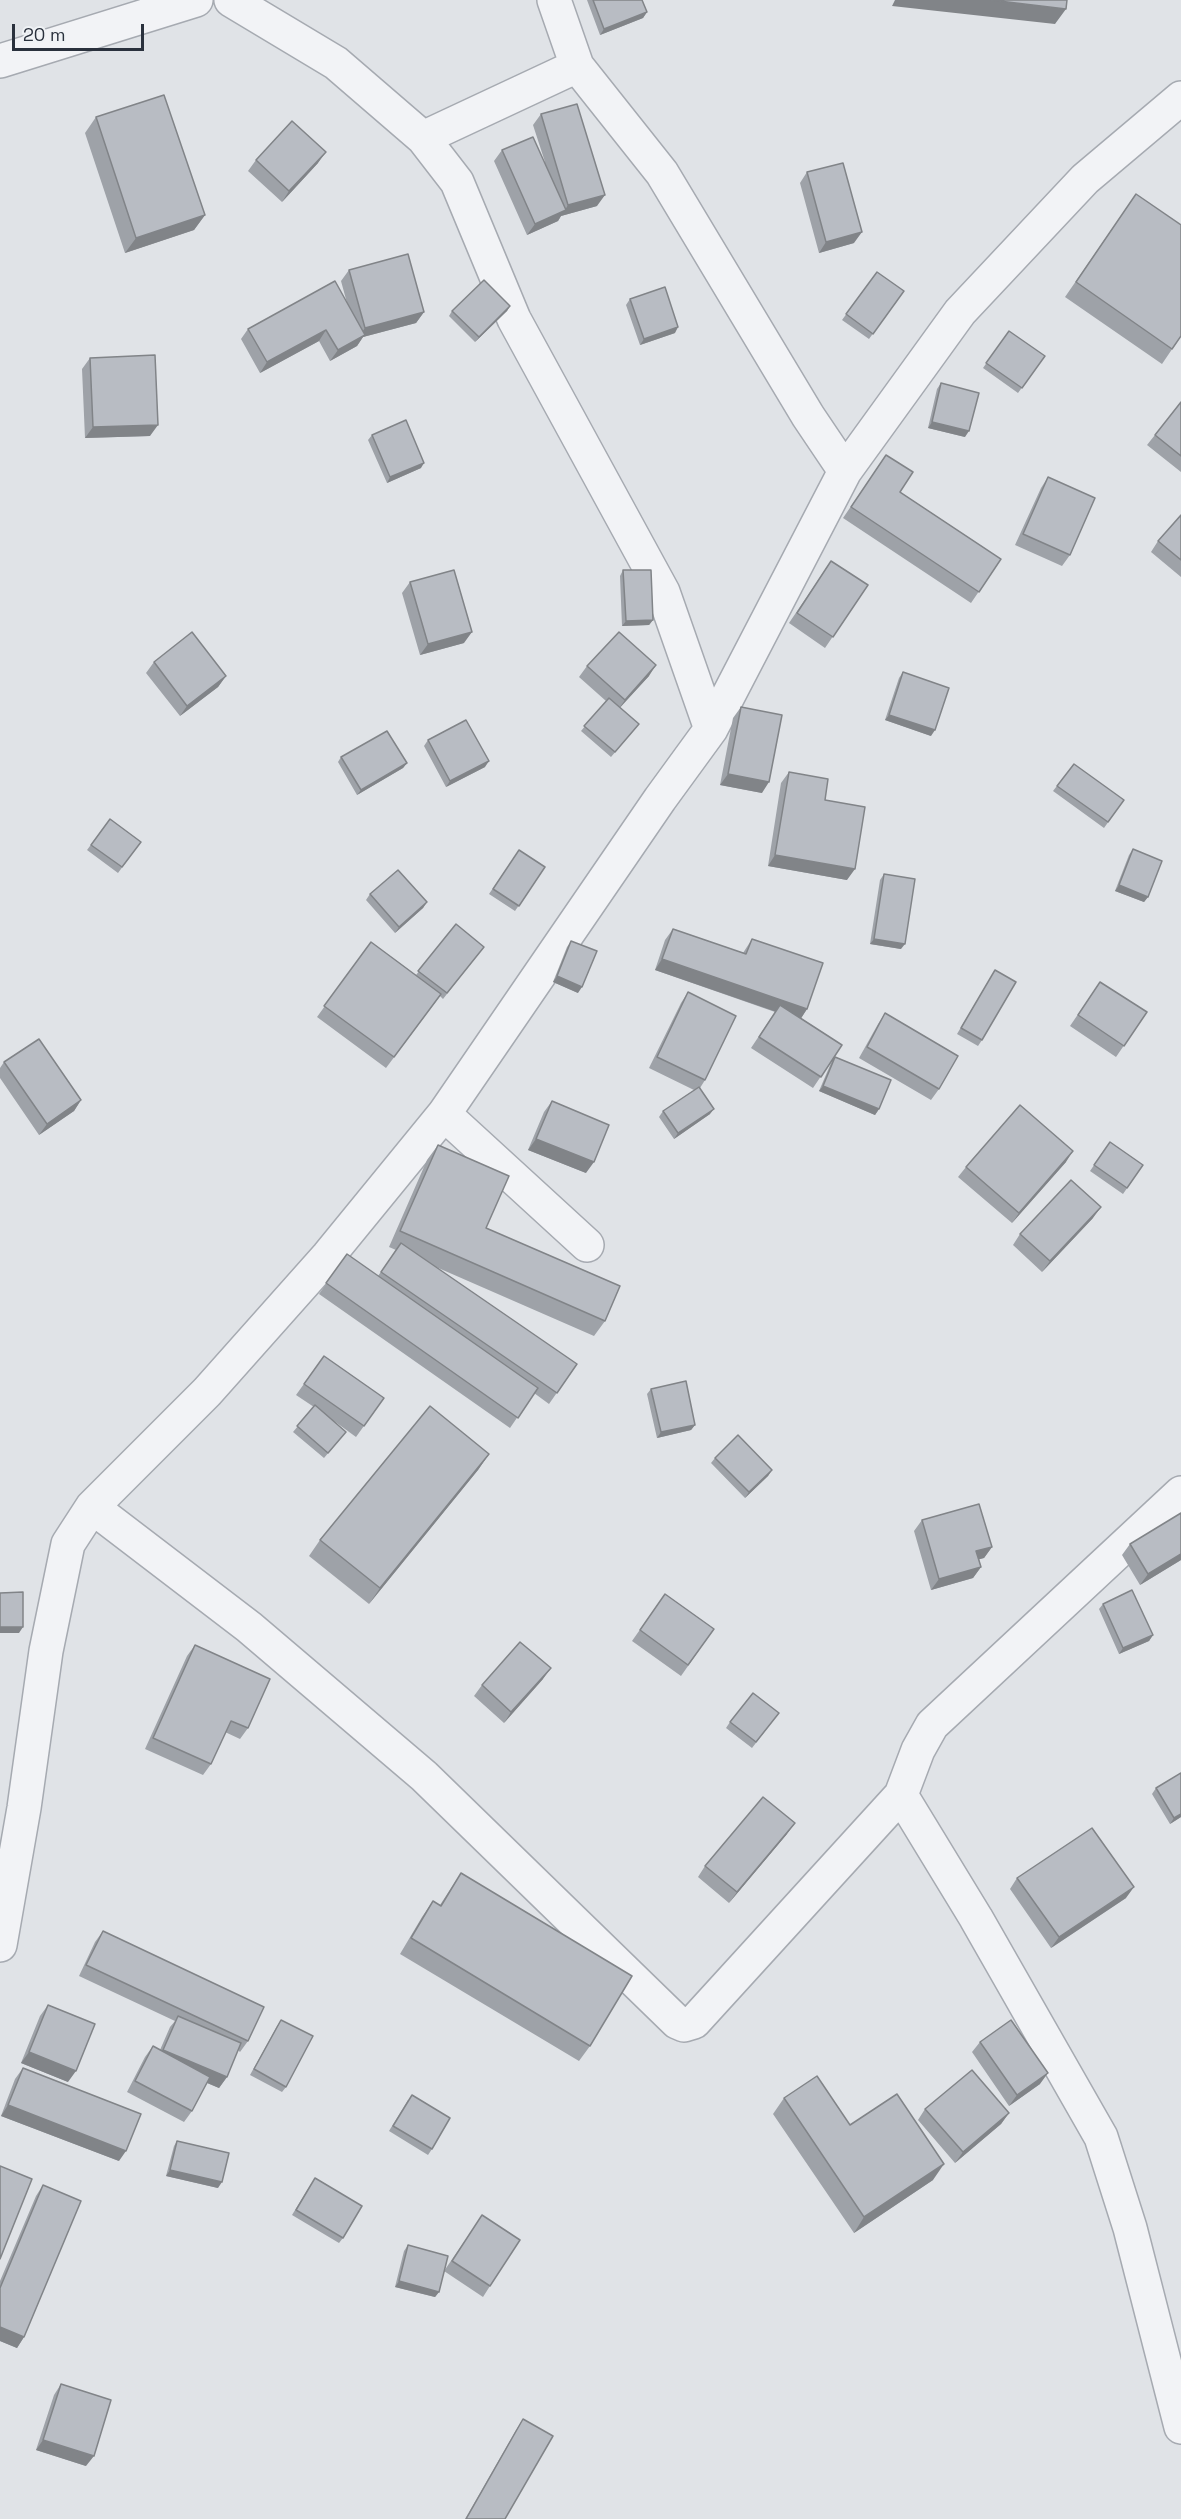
<!DOCTYPE html>
<html>
<head>
<meta charset="utf-8">
<style>
  body { margin:0 }
  #map { position:relative; width:1181px; height:2519px; overflow:hidden; background:#e0e3e7; font-family:"Space Grotesk",sans-serif }
  canvas { display:block }
  .scale { position:absolute; left:12px; top:24px; width:132px; height:27px; box-sizing:border-box; border:3px solid #2a313d; border-top:0; padding-left:8px; font-size:18px; line-height:21px; white-space:nowrap; color:#2a313d; -webkit-text-stroke:4px #eff2f5; paint-order:stroke }
</style>
</head>
<body>
<div id="map">
<canvas width="1181" height="2519"></canvas>
<div class="scale">20 m</div>
</div>
<script>
const ctx = document.querySelector('canvas').getContext('2d');
ctx.lineJoin = 'round';
function trace(path, color, width, dash) { ctx.strokeStyle = color; ctx.lineWidth = width; ctx.lineCap = dash ? 'butt' : 'round'; ctx.setLineDash(dash || []); ctx.stroke(path); }
function paint(path, color) { ctx.fillStyle = color; ctx.fill(path, 'evenodd'); }
const minor = new Path2D(`
  M231,0L336,63L423,138L457,182L514,319L663,592L711,729
  M554,0L577,66L662,173L808,416L845,471
  M0,61L196,0
  M423,138L577,66
  M444,1114L587,1245
  M92,1507L249,1627L424,1776L677,2022L684,2025L694,2022L901,1795L918,1750L932,1725L1181,1493
  M901,1795L976,1918L1101,2137L1130,2228L1181,2427
  M0,1945L24,1808L46,1651L68,1544L92,1507L207,1392L328,1256L444,1114L660,799L711,729L845,471L960,312L1085,179L1181,98`);
const wall = new Path2D(`
  M587,0H642L647,12L643,18L600,35Z
  M541,114L597,206L561,216L558,221L527,235L494,161L502,150L545,162L533,125Z
  M96,117L205,215L194,230L125,253L85,133Z
  M256,160L318,163L282,202L248,171Z
  M807,172L854,243L819,253L800,183Z
  M1136,194L1181,336L1162,364L1065,297Z
  M349,270L424,312L416,323L363,337L357,346L330,361L319,341L260,373L241,339L248,329L347,303L341,281Z
  M877,272L904,291L869,339L842,320Z
  M630,299L675,333L640,345L626,305Z
  M510,306L507,311L475,342L449,316L452,311Z
  M1009,331L1045,356L1018,393L983,368Z
  M90,358L150,436L85,438L82,369Z
  M941,383L965,437L928,428L937,389Z
  M1181,402V472L1147,445Z
  M372,435L421,468L387,483L368,440Z
  M886,455L900,492L1001,559L971,603L843,518Z
  M1048,477L1070,555L1062,566L1015,545L1041,488Z
  M1181,515V577L1151,552L1158,541Z
  M831,561L868,585L825,648L789,623Z
  M623,570L653,620L649,625L622,626L620,576Z
  M410,582L464,643L420,655L402,593Z
  M154,662L226,676L218,687L180,716L146,673Z
  M587,666L649,676L620,707L635,729L611,757L581,731L606,701L579,677Z
  M903,672L931,736L885,720L899,678Z
  M741,707L762,793L720,785L733,718Z
  M428,740L485,767L446,787L424,746Z
  M341,757L407,763L403,768L357,795L338,762Z
  M1074,764L1124,800L1104,828L1053,791Z
  M789,772L825,800L847,880L768,866L781,783Z
  M110,819L141,842L118,873L87,850Z
  M1133,849L1148,897L1144,902L1115,891L1129,855Z
  M519,850L545,867L515,911L489,894Z
  M884,874L901,949L870,944L880,880Z
  M370,894L427,902L423,908L395,933L366,900Z
  M456,924L484,947L443,999L440,996L386,1068L317,1017L371,942L416,975Z
  M673,929L743,953L752,939L807,1009L801,1018L842,1045L813,1088L751,1048L775,1012L655,970L665,940Z
  M571,941L578,993L553,982L567,947Z
  M995,970L982,1040L978,1046L957,1034Z
  M1100,982L1147,1012L1116,1057L1070,1026Z
  M688,992L705,1080L700,1088L710,1114L674,1139L659,1117L663,1111L694,1090L649,1068L681,1003Z
  M885,1013L939,1089L931,1100L859,1058L878,1024Z
  M835,1057L879,1109L875,1115L819,1091L831,1063Z
  M4,1062L81,1100L74,1111L39,1135L0,1078V1068Z
  M552,1101L586,1173L528,1150L544,1112Z
  M1110,1142L1143,1165L1123,1194L1090,1171Z
  M438,1145L486,1228L605,1321L594,1336L436,1267L577,1364L549,1404L534,1393L510,1428L319,1294L347,1254L378,1276L396,1250L389,1247L427,1160Z
  M1066,1162L1012,1223L958,1177L966,1167Z
  M1093,1218L1042,1272L1013,1245L1020,1234Z
  M324,1356L384,1398L356,1437L334,1421L346,1432L324,1458L293,1432L314,1407L296,1395Z
  M651,1389L695,1425L691,1430L657,1438L647,1394Z
  M489,1454L478,1470L369,1604L309,1556L320,1540Z
  M715,1458L772,1470L768,1476L745,1498L711,1463Z
  M1181,1513V1560L1140,1585L1122,1555L1130,1544Z
  M922,1520L992,1547L984,1558L979,1559L981,1567L973,1578L931,1590L914,1531Z
  M665,1594L714,1629L681,1676L632,1641Z
  M1103,1604L1153,1635L1149,1641L1119,1654L1099,1609Z
  M195,1645L248,1728L240,1739L225,1732L211,1764L203,1775L145,1749L187,1656Z
  M543,1679L504,1723L474,1696L482,1685Z
  M779,1713L752,1748L726,1728L730,1722Z
  M1181,1773V1817L1170,1824L1152,1794L1156,1788Z
  M787,1834L729,1903L698,1877L705,1866Z
  M461,1873L590,2046L579,2061L400,1954L422,1917L433,1901L440,1905Z
  M1017,1878L1126,1898L1051,1948L1010,1889Z
  M103,1931L248,2041L240,2052L238,2050L227,2077L219,2088L207,2083L192,2111L184,2122L127,2092L145,2057L153,2046L160,2050L170,2027L175,2021L79,1976L95,1942Z
  M48,2005L68,2082L21,2063L40,2016Z
  M281,2020L286,2087L282,2092L250,2075L277,2026Z
  M980,2042L1040,2084L1009,2106L972,2052Z
  M23,2068L119,2161L1,2116L15,2079Z
  M784,2098L850,2125L933,2180L854,2233L773,2114Z
  M408,2100L432,2149L428,2155L389,2131Z
  M925,2109L1009,2113L1001,2124L955,2163L918,2120Z
  M177,2141L218,2188L166,2176L174,2146Z
  M311,2184L343,2238L339,2243L292,2215Z
  M43,2185L24,2337L17,2348L0,2341V2281L36,2196Z
  M475,2226L490,2286L483,2297L444,2271Z
  M408,2245L439,2292L435,2297L395,2287L404,2251Z
  M61,2384L86,2466L36,2450L54,2395Z
  M523,2419L505,2519H465L516,2430Z`);
const shadedWall = new Path2D(`
  M895,0H991L1066,9L1055,24L892,6Z
  M647,12L643,18L600,35L604,29Z
  M326,152L318,163L282,202L289,191Z
  M605,195L597,206L561,216L558,221L527,235L535,224L565,210L568,205Z
  M205,215L194,230L125,253L136,238Z
  M862,232L854,243L819,253L826,242Z
  M510,306L507,311L475,342L479,337Z
  M424,312L416,323L363,337L357,346L330,361L338,350L357,339L365,328Z
  M678,327L675,333L640,345L644,339Z
  M326,330L319,341L260,373L267,362Z
  M932,422L969,431L965,437L928,428Z
  M158,425L150,436L85,438L93,427Z
  M424,463L421,468L387,483L390,477Z
  M653,620L649,625L622,626L626,621Z
  M472,632L464,643L420,655L428,644Z
  M656,665L649,676L617,711L625,700Z
  M226,676L218,687L180,716L187,706Z
  M889,715L935,730L931,736L885,720Z
  M489,761L485,767L446,787L450,781Z
  M407,763L403,768L357,795L361,790Z
  M728,774L769,782L762,793L720,785Z
  M775,855L855,869L847,880L768,866Z
  M1119,885L1148,897L1144,902L1115,891Z
  M427,902L423,908L395,933L399,927Z
  M874,939L905,944L901,949L870,944Z
  M662,959L807,1009L800,1020L655,970Z
  M557,976L582,987L578,993L553,982Z
  M823,1086L879,1109L875,1115L819,1091Z
  M81,1100L74,1111L39,1135L47,1124Z
  M714,1109L710,1114L674,1139L678,1133Z
  M536,1139L594,1162L586,1173L528,1150Z
  M1073,1151L1066,1162L1012,1223L1019,1213Z
  M1101,1207L1093,1218L1042,1272L1050,1261Z
  M695,1425L691,1430L657,1438L661,1432Z
  M489,1454L478,1470L369,1604L380,1588Z
  M772,1470L768,1476L745,1498L749,1492Z
  M992,1547L984,1558L969,1562L976,1551Z
  M1181,1554V1560L1140,1585L1148,1574Z
  M981,1567L973,1578L931,1590L939,1579Z
  M0,1627H23L19,1633H0Z
  M1153,1635L1149,1641L1119,1654L1123,1648Z
  M551,1668L543,1679L504,1723L511,1712Z
  M1181,1814V1817L1170,1824L1174,1818Z
  M795,1823L787,1834L729,1903L737,1892Z
  M1134,1887L1126,1898L1051,1948L1059,1937Z
  M163,2050L227,2077L219,2088L156,2061Z
  M29,2052L76,2071L68,2082L21,2063Z
  M1048,2073L1040,2084L1009,2106L1017,2095Z
  M8,2105L126,2151L119,2161L1,2116Z
  M1009,2113L1001,2124L955,2163L963,2152Z
  M944,2164L933,2180L854,2233L864,2217Z
  M170,2170L222,2182L218,2188L166,2176Z
  M399,2281L439,2292L435,2297L395,2287Z
  M0,2327L24,2337L17,2348L0,2341Z
  M43,2440L94,2456L86,2466L36,2450Z`);
const building = new Path2D(`
  M593,0H642L647,12L604,29Z
  M991,0H1067L1066,9Z
  M164,95L205,215L136,238L96,117Z
  M577,104L605,195L568,205L541,114Z
  M292,121L326,152L289,191L256,160Z
  M533,137L566,210L535,224L502,150Z
  M843,163L862,232L826,242L807,172Z
  M1136,194L1181,225V336L1172,349L1076,282Z
  M408,254L424,312L365,328L349,270Z
  M877,272L904,291L873,334L846,314Z
  M484,280L510,306L479,337L452,311Z
  M335,281L365,335L338,350L326,330L267,362L248,329Z
  M665,287L678,327L644,339L630,299Z
  M1009,331L1045,356L1022,388L986,363Z
  M155,355L158,425L93,427L90,358Z
  M941,383L979,393L969,431L932,422Z
  M1181,402V456L1155,435Z
  M406,420L424,463L390,477L372,435Z
  M886,455L913,472L900,492L1001,559L979,592L851,507Z
  M1048,477L1095,498L1070,555L1023,534Z
  M1181,515V560L1158,541Z
  M831,561L868,585L833,637L797,613Z
  M454,570L472,632L428,644L410,582Z
  M623,570H651L653,620L626,621Z
  M192,632L226,676L187,706L154,662Z
  M619,632L656,665L625,700L587,666Z
  M903,672L949,688L935,730L889,715Z
  M609,698L639,724L615,752L584,726Z
  M741,707L782,715L769,782L728,774Z
  M466,720L489,761L450,781L428,740Z
  M387,731L407,763L361,790L341,757Z
  M1074,764L1124,800L1108,822L1057,786Z
  M789,772L828,779L825,800L865,807L855,869L775,855Z
  M110,819L141,842L122,867L91,845Z
  M1133,849L1162,861L1148,897L1119,885Z
  M519,850L545,867L519,906L493,889Z
  M398,870L427,902L399,927L370,894Z
  M884,874L915,879L905,944L874,939Z
  M456,924L484,947L447,993L418,971Z
  M673,929L746,954L752,939L823,963L807,1009L662,959Z
  M571,941L597,951L582,987L557,976Z
  M371,942L441,994L394,1057L324,1006Z
  M995,970L1016,982L982,1040L961,1028Z
  M1100,982L1147,1012L1124,1046L1078,1015Z
  M688,992L736,1016L705,1080L657,1057Z
  M780,1005L842,1045L821,1077L759,1037Z
  M885,1013L958,1056L939,1089L867,1047Z
  M39,1039L81,1100L47,1124L4,1062Z
  M835,1057L891,1080L879,1109L823,1086Z
  M699,1087L714,1109L678,1133L663,1111Z
  M552,1101L609,1125L594,1162L536,1139Z
  M1020,1105L1073,1151L1019,1213L966,1167Z
  M1110,1142L1143,1165L1127,1188L1094,1165Z
  M438,1145L509,1176L486,1228L620,1286L605,1321L400,1231Z
  M1071,1180L1101,1207L1050,1261L1020,1234Z
  M401,1243L577,1364L557,1393L381,1272Z
  M347,1254L538,1388L518,1418L326,1283Z
  M324,1356L384,1398L364,1426L304,1384Z
  M686,1381L695,1425L661,1432L651,1389Z
  M315,1405L346,1432L328,1453L297,1426Z
  M430,1406L489,1454L380,1588L320,1540Z
  M738,1435L772,1470L749,1492L715,1458Z
  M979,1504L992,1547L976,1551L981,1567L939,1579L922,1520Z
  M1181,1513V1554L1148,1574L1130,1544Z
  M1132,1590L1153,1635L1123,1648L1103,1604Z
  M23,1592V1627H0V1593Z
  M665,1594L714,1629L688,1665L640,1630Z
  M520,1642L551,1668L511,1712L482,1685Z
  M195,1645L270,1679L248,1728L231,1721L211,1764L153,1738Z
  M753,1693L779,1713L756,1742L730,1722Z
  M1181,1773V1814L1174,1818L1156,1788Z
  M763,1797L795,1823L737,1892L705,1866Z
  M1092,1828L1134,1887L1059,1937L1017,1878Z
  M461,1873L632,1976L590,2046L411,1938L433,1901L441,1906Z
  M103,1931L264,2007L248,2041L86,1965Z
  M48,2005L95,2024L76,2071L29,2052Z
  M178,2016L241,2043L227,2077L163,2050Z
  M281,2020L313,2036L286,2087L254,2069Z
  M1011,2020L1048,2073L1017,2095L980,2042Z
  M153,2046L210,2077L192,2111L135,2081Z
  M23,2068L141,2114L126,2151L8,2105Z
  M972,2070L1009,2113L963,2152L925,2109Z
  M817,2076L850,2125L897,2094L944,2164L864,2217L784,2098Z
  M412,2095L450,2118L432,2149L393,2126Z
  M177,2141L229,2153L222,2182L170,2170Z
  M0,2166L32,2179L0,2259Z
  M315,2178L362,2206L343,2238L296,2210Z
  M43,2185L81,2201L24,2337L0,2327V2288Z
  M482,2215L520,2240L490,2286L452,2261Z
  M408,2245L448,2256L439,2292L399,2281Z
  M61,2384L111,2400L94,2456L43,2440Z
  M523,2419L553,2436L505,2519H466Z`);
trace(minor, '#a6aab1', 36);
trace(minor, '#f2f3f6', 33);
paint(wall, '#9ea2a8');
paint(shadedWall, '#818488');
paint(building, '#b8bcc3');
trace(building, '#818488', 1.5);
</script>
</body>
</html>
